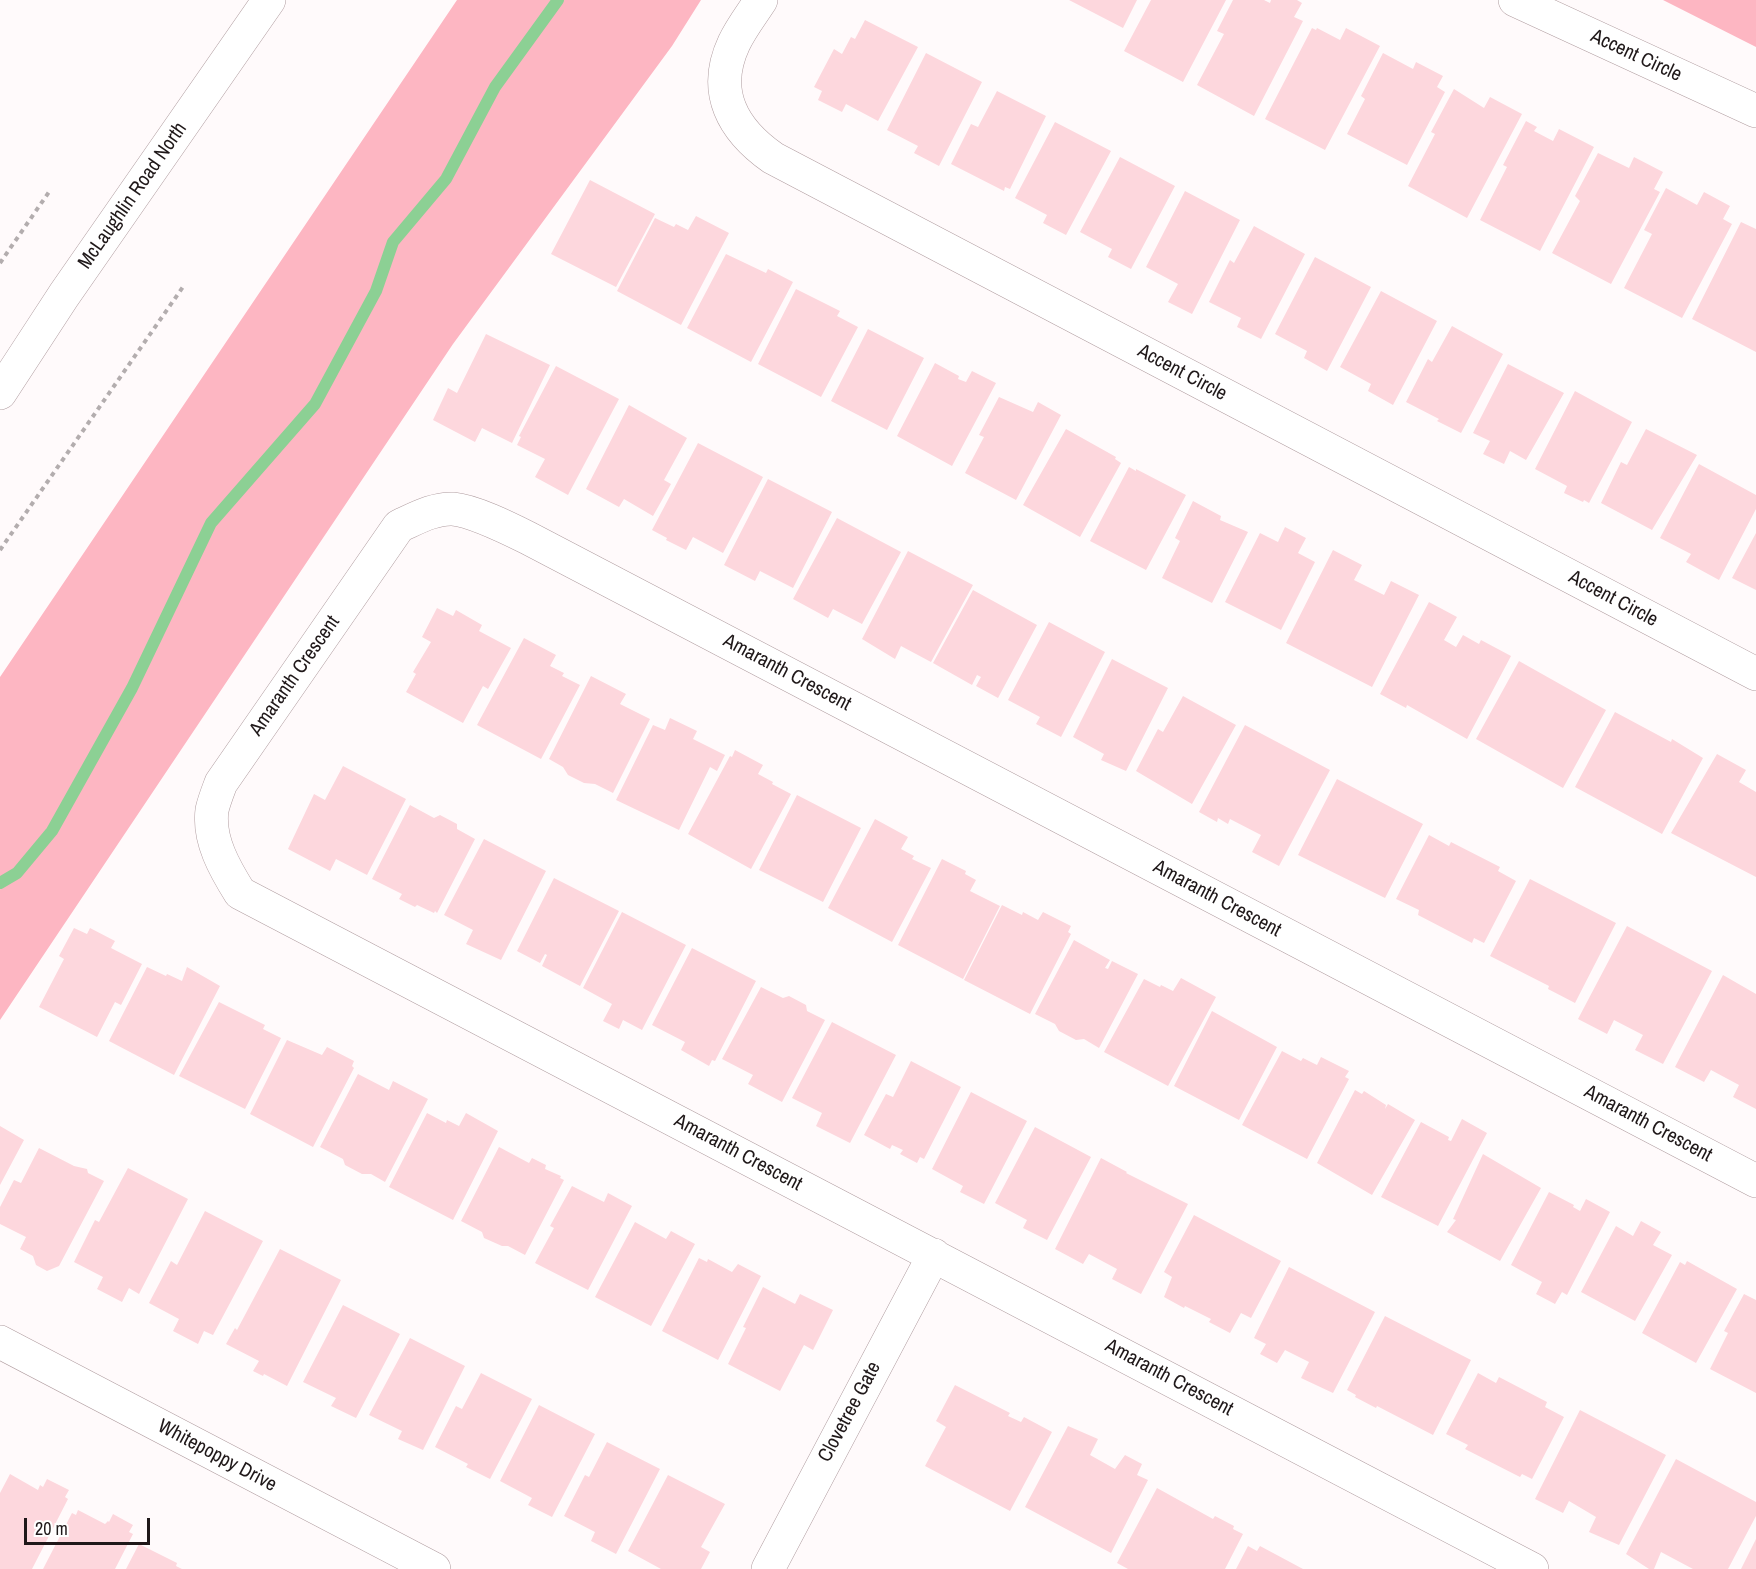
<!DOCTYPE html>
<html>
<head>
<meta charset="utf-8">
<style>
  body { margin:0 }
  #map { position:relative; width:1756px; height:1569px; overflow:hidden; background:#fffafb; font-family:"Archivo Narrow",sans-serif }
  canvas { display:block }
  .scale { position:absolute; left:24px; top:1518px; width:126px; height:27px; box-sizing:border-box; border:3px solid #1f1819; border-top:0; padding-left:8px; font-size:18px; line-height:21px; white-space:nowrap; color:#1f1819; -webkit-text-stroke:4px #fff; paint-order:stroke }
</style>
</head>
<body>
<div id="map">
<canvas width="1756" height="1569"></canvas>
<div class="scale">20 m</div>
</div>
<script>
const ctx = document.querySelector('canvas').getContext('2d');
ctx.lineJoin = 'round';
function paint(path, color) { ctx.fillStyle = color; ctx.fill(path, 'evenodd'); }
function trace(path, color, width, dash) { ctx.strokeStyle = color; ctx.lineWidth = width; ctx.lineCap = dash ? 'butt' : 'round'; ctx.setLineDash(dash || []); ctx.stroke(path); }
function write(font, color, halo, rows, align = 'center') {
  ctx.font = font + ' "Archivo Narrow",sans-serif'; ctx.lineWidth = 6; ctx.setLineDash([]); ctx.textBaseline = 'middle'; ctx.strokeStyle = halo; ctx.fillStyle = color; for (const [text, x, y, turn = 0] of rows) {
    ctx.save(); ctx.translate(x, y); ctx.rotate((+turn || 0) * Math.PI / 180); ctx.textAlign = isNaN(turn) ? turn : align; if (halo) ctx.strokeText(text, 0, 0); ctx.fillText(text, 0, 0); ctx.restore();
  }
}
const green = new Path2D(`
  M457,0H701L672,46L453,344L0,1020V677Z
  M1663,0H1756V47Z`);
const stream = new Path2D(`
  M0,883L17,873L52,831L132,688L211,523L315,404L376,291L393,242L446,179L495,87L558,0`);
const building = new Path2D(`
  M1069,0H1137L1123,28Z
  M1151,0H1226L1183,82L1124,51Z
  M1233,0H1264L1270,3L1271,0H1297L1302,3L1294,17L1303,21L1254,116L1197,85L1224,34L1217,31Z
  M865,20L918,47L878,121L846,104L842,112L818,100L822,91L814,87L834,49L842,54L851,37L855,39Z
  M1312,28L1316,30L1317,28L1340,40L1346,28L1380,46L1325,150L1265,119Z
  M926,53L982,82L939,166L914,153L918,146L887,130Z
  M1383,53L1413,69L1416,62L1443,76L1437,87L1445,92L1407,165L1347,134L1365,99L1361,96Z
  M1454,89L1484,108L1490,97L1522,114L1467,218L1408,186L1435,134L1431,132Z
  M997,91L1046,116L1010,189L1005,187L1004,191L951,164L971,124L978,127Z
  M1526,121L1537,127L1534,131L1553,141L1559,129L1594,147L1540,251L1480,220L1507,167L1503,165Z
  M1055,122L1111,151L1066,235L1043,223L1047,215L1015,198Z
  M1598,153L1629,168L1634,157L1663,172L1654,189L1660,192L1611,284L1552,253L1580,201L1575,196Z
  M1120,157L1175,186L1131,269L1108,257L1112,249L1080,232Z
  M590,180L655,214L616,287L551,254Z
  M1666,188L1697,205L1704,192L1730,206L1723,219L1732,224L1682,318L1624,288L1652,234L1644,230Z
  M1185,191L1240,220L1192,314L1168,302L1178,284L1146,267Z
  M696,216L729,233L681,325L617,291L655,218L674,227L676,224L688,230Z
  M1741,222L1756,229V352L1692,319Z
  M1254,226L1305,254L1261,339L1237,327L1241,318L1209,302L1230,260L1234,263Z
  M726,254L766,273L768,269L793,282L751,362L687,328Z
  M1315,257L1371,287L1327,371L1304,358L1307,351L1275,334Z
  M796,289L840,311L837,316L858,327L821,397L758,364Z
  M1381,291L1437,321L1393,405L1368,391L1371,384L1340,367Z
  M1452,326L1503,354L1461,433L1437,421L1439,419L1406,402L1428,359L1432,362Z
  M868,329L924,358L887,430L831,401Z
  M486,334L550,365L512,443L482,428L475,442L433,420L448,388L457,393Z
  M935,363L959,376L958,379L966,382L972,371L996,383L952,466L897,436Z
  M1508,364L1564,393L1526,460L1510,451L1504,464L1483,454L1490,441L1473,433Z
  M556,366L619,399L568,495L535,477L545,459L517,445L521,437L519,436Z
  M1575,391L1632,422L1589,503L1584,500L1583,502L1564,493L1567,486L1535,469Z
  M999,397L1033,412L1038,402L1061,415L1016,500L965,473L984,437L979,435Z
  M629,405L687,438L664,480L671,484L653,516L624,499L619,507L586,489Z
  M1066,429L1116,457L1115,459L1121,463L1080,537L1023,505Z
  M1646,429L1697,455L1652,530L1601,503L1621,462L1627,465Z
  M698,443L763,477L723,553L693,537L686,550L666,540L667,538L652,530Z
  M1699,464L1756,495V509L1719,580L1686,562L1691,554L1660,538Z
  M1129,467L1136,471V469L1186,495L1146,570L1090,541Z
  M768,479L832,512L793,588L760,571L755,581L724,565Z
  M1193,501L1221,516L1220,520L1248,532L1212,603L1162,578L1180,541L1175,538Z
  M837,518L901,552L862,624L833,609L828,618L793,599Z
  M1285,527L1306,538L1298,553L1315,562L1281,630L1225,602L1260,533L1278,542Z
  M1756,533V590L1732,578Z
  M1333,550L1362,565L1354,580L1384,595L1391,581L1419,595L1372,687L1286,643Z
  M908,551L973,585L931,662L901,646L895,659L862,639Z
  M973,590L1037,625L998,698L976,686L981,677L977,675L972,685L933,663Z
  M1429,602L1457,617L1444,640L1456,647L1463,635L1479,644L1481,640L1511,656L1467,739L1407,705L1406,708L1380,694Z
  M437,608L453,616L456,610L482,625L479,631L511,648L488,689L483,686L463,723L406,692L416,674L413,672L431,642L422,637Z
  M1049,622L1105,652L1061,737L1036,724L1040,717L1008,700Z
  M524,638L556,655L550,666L564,673L562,676L580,685L541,759L477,725Z
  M1112,659L1168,688L1126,771L1101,760L1104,754L1073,737Z
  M1519,661L1606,710L1563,788L1476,739Z
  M591,676L626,694L620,704L650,719L613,793L595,784L584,783L568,775L563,767L549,759Z
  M1183,696L1236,725L1192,804L1136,771L1158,729L1163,732Z
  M1615,712L1671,742L1672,739L1703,758L1662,834L1575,787Z
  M670,718L697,731L693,739L725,755L717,771L710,767L679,830L616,800L653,725L665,730Z
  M1245,725L1330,770L1279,866L1252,852L1261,835L1230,819L1228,824L1218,818L1217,822L1199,812Z
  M735,750L763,765L758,774L773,782L772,784L791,794L751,869L688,834L730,756L732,757Z
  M1717,754L1746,770L1739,782L1756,792V877L1671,833Z
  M343,766L406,799L367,875L336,859L330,871L288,849L314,794L325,800Z
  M1337,779L1423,824L1385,898L1298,855Z
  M797,795L861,828L823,902L759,870Z
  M410,805L434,818L440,815L457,824V829L475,839L437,913L435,911L434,913L417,905L415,907L399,899L402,894L372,879Z
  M875,819L908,837L901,849L914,856L912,859L931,868L892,942L828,908Z
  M1429,835L1449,846L1451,842L1500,867L1498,871L1516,881L1484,943L1474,938L1472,943L1418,915L1419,910L1396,899Z
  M484,839L546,871L501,960L466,944L473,930L444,915Z
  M942,859L966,871L965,874L976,880L970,891L1000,906L963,979L898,945Z
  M554,878L619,911L580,986L542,966L547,955L545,954L540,963L517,951Z
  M1530,879L1616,923L1575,1003L1548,989L1549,986L1490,956Z
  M1002,905L1022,915L1023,912L1038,920L1043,912L1071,926L1068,932L1071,934L1030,1014L964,980Z
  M622,912L686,945L642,1030L623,1020L619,1029L603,1021L612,1004L583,988Z
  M1627,926L1712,971L1663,1064L1635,1050L1643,1035L1614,1020L1607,1034L1578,1019Z
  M74,928L87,934L90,928L115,941L111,948L142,964L121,1005L115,1002L97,1037L39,1007L64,959L59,956Z
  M1074,940L1110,960L1105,968L1108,969L1112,961L1138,974L1099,1048L1084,1039L1076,1040L1059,1031L1055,1024L1035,1014Z
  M692,948L756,981L715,1061L712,1060L709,1066L681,1050L685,1042L652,1025Z
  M147,967L166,976L167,974L182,981L187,967L220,986L174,1075L109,1041Z
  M1723,975L1756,994V1109L1733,1097L1739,1085L1711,1070L1704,1082L1675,1067Z
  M1181,978L1216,997L1168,1086L1104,1052L1144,979L1160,987L1161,985L1173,991Z
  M761,987L783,998L789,996L806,1005L807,1011L825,1020L782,1102L748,1084L753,1075L722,1059Z
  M219,1002L265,1025L263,1029L281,1038L245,1109L179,1076Z
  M1212,1011L1277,1047L1239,1120L1174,1086Z
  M832,1022L896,1055L850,1143L816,1126L822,1113L792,1098Z
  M287,1040L322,1055L327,1047L354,1061L352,1066L354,1068L313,1147L250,1114Z
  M1282,1051L1301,1061L1303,1058L1317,1065L1321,1057L1349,1071L1345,1077L1349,1079L1307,1159L1242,1125Z
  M911,1061L961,1087L924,1159L920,1157L917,1163L900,1154L903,1150L892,1145L890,1149L864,1135L886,1094L893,1097Z
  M358,1074L389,1090L393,1081L428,1099L385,1182L371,1174H362L345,1165L343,1159L320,1147Z
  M1355,1090L1362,1094L1364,1091L1386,1105L1385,1109L1388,1104L1415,1120L1372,1195L1317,1163Z
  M971,1092L1027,1121L984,1204L960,1192L963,1186L932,1169Z
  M427,1113L446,1123L447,1120L459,1126L466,1113L498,1131L453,1220L389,1187Z
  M1462,1119L1487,1133L1438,1226L1381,1197L1421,1122L1449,1137L1448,1140L1451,1141Z
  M0,1126L24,1140L0,1185Z
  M1035,1127L1091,1157L1047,1240L1023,1228L1027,1220L995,1203Z
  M499,1147L529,1163L532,1158L546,1165L545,1169L561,1176L560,1178L564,1180L525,1255L508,1246H502L484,1238L482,1232L461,1221Z
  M39,1148L74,1166L87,1169L88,1173L104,1181L59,1266L47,1271L36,1265L33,1256L20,1249L26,1237L0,1224V1207L14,1180L21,1183Z
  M1483,1154L1541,1188L1500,1261L1447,1232L1456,1220L1453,1219Z
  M1101,1158L1127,1172L1126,1173L1188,1204L1141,1294L1112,1279L1117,1269L1089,1254L1083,1264L1055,1249Z
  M128,1168L188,1199L139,1294L129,1288L122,1302L97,1289L103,1277L74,1262L95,1220L99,1222Z
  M572,1186L604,1202L608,1193L632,1206L588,1290L535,1263L554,1228L550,1226Z
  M1549,1192L1574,1205L1573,1207L1580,1211L1586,1199L1610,1212L1567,1295L1562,1292L1555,1304L1536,1294L1542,1282L1511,1265Z
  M205,1211L263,1241L213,1335L204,1331L198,1344L173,1331L179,1319L149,1303L171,1261L177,1265Z
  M1194,1215L1281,1261L1251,1318L1241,1313L1230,1333L1209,1322L1211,1319L1185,1306L1184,1308L1164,1297L1172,1277L1164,1272Z
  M1641,1221L1661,1232L1653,1245L1672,1255L1635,1321L1581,1292L1616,1226L1633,1236Z
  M635,1222L666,1239L671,1231L695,1244L651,1326L595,1297Z
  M280,1249L341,1280L287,1386L264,1374L263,1376L253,1371L259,1361L226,1344L235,1328L237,1330Z
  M699,1258L707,1262L708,1259L732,1272L738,1264L761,1276L718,1360L662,1331Z
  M1687,1261L1737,1289L1696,1363L1642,1333L1680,1262L1685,1265Z
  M1289,1267L1375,1312L1333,1393L1301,1378L1309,1362L1285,1350L1277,1363L1260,1354L1266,1344L1254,1338Z
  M763,1287L795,1304L800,1294L833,1310L813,1350L804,1345L780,1391L728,1364L746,1328L743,1327Z
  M1744,1294L1756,1300V1393L1710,1369L1728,1333L1724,1331Z
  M343,1305L400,1334L356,1418L331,1406L336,1398L303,1382Z
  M1385,1316L1471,1360L1433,1435L1377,1406L1376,1408L1355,1397L1356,1395L1347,1390Z
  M410,1338L465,1366L423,1450L398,1439L402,1431L369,1415Z
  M481,1373L532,1399L490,1479L466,1467L468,1464L435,1447L456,1406L462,1409Z
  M1478,1373L1496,1383L1499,1377L1547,1402L1545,1407L1564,1417L1532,1479L1522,1474L1520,1477L1465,1449L1468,1445L1446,1434Z
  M955,1385L1010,1413L1008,1416L1021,1422L1024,1417L1052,1432L1010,1511L925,1466L946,1427L936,1421Z
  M539,1405L595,1434L552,1517L528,1505L532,1498L500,1481Z
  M1580,1410L1666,1455L1619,1545L1589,1532L1596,1517L1569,1501L1563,1513L1535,1499Z
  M1068,1426L1098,1439L1090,1455L1115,1469L1125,1455L1142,1464L1137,1475L1148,1480L1111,1553L1025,1507Z
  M607,1442L660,1469L616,1554L591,1541L595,1532L564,1516L585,1475L589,1477Z
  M1676,1459L1756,1502V1516L1728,1569H1693L1661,1552L1654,1569H1649L1626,1554Z
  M10,1474L38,1490L40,1485L43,1487L47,1479L69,1490L65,1497L68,1499L32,1569H0V1493Z
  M668,1475L725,1504L701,1547L710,1552L701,1569H661L628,1551Z
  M1157,1488L1213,1519L1215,1516L1234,1526L1233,1529L1243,1534L1225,1569H1128L1117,1563Z
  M78,1510L105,1524L108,1521L109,1522L113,1514L133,1525L129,1532L133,1534L115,1569H43L72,1513L76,1515Z
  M1756,1539V1569H1741Z
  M139,1544L177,1563L176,1566L182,1569H126Z
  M1248,1546L1257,1551L1260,1546L1303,1569H1236Z`);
const path = new Path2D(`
  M0,263L51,189
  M0,550L185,284`);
const street = new Path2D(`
  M761,0C752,14 741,28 734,43C711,92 733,130 773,158L1756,674
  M1515,0L1756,111
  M0,1342L434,1569
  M768,1569L934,1255
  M1532,1569L240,893C225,869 208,840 212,810C214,801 218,791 221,783L399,526C415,519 434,508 453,509C474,511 508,528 528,538L1756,1181`);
const secondary = new Path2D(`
  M0,393L64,295L269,0`);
const streetNames = [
  ["Accent Circle",1636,56,25],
  ["McLaughlin Road North",133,196,-55],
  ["Accent Circle",1182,373,28],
  ["Accent Circle",1613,599,28],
  ["Amaranth Crescent",787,673,28],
  ["Amaranth Crescent",295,676,-55],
  ["Amaranth Crescent",1217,899,28],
  ["Amaranth Crescent",1648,1124,28],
  ["Amaranth Crescent",738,1153,28],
  ["Amaranth Crescent",1169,1378,28],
  ["Clovetree Gate",850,1412,-62],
  ["Whitepoppy Drive",217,1456,28]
];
paint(green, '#fdb6c2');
trace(stream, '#8cd094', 12);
paint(building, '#fdd7dd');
trace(street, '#b09da0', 34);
trace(secondary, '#b09da0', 34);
trace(path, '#b3adae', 4, [4.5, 4.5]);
trace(street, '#fff', 33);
trace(secondary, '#fff', 33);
write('20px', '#1f1819', '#fff', streetNames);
</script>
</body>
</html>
